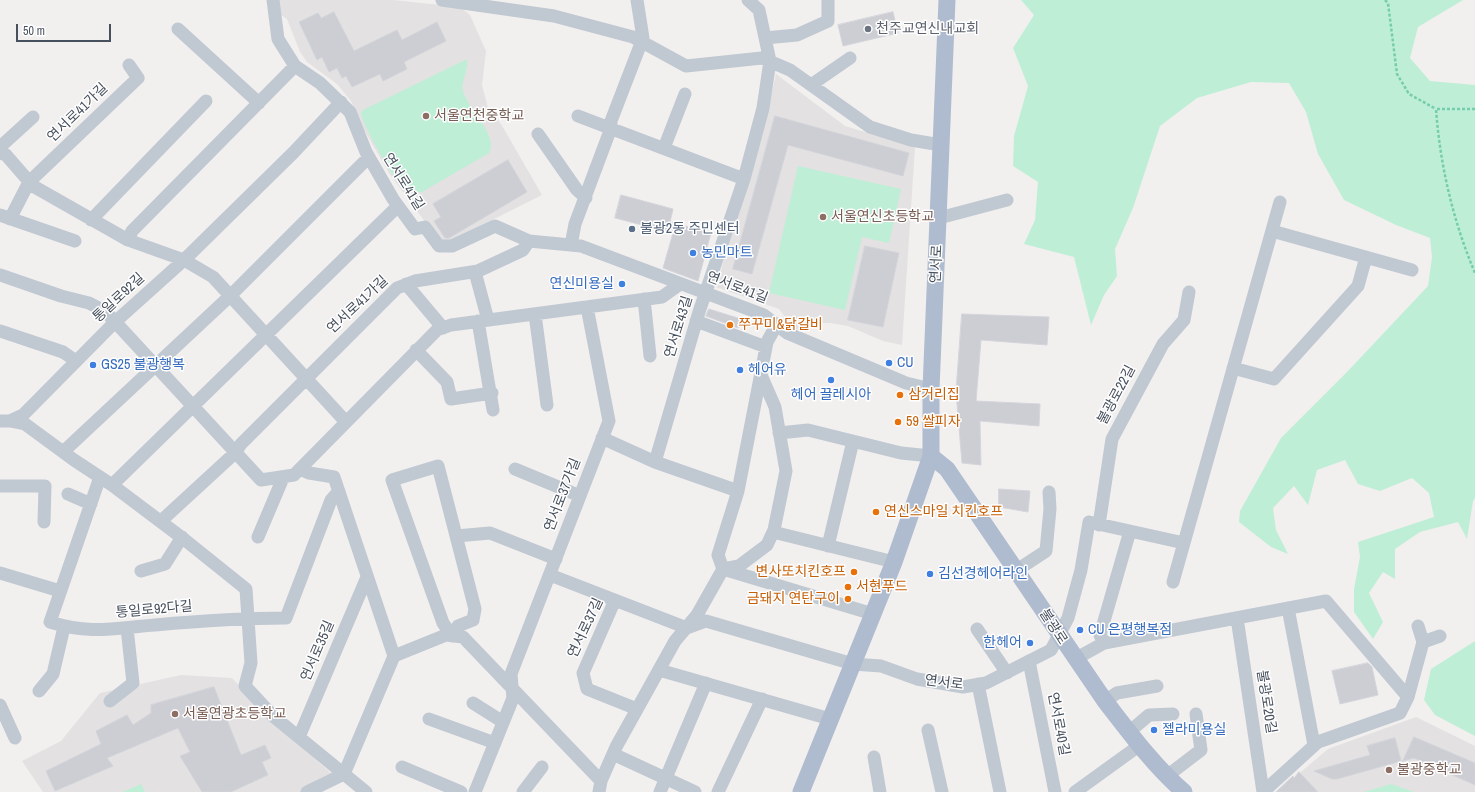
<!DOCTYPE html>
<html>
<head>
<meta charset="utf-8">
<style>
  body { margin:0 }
  #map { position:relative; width:1475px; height:792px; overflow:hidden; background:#f2efef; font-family:"Archivo Narrow",sans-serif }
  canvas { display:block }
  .scale { position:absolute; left:16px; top:24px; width:95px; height:18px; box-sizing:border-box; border:2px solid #47505d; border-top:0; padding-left:5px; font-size:12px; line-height:14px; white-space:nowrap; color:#47505d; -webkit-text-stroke:3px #fff; paint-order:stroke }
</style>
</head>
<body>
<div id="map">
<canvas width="1475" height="792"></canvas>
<div class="scale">50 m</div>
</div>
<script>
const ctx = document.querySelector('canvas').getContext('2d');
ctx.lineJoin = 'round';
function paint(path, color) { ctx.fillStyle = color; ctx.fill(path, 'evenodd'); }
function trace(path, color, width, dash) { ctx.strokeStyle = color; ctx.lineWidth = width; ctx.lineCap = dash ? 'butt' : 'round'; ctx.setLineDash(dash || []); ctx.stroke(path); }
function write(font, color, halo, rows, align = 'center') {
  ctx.font = font + ' "Archivo Narrow","Noto Sans KR",sans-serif'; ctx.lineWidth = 3; ctx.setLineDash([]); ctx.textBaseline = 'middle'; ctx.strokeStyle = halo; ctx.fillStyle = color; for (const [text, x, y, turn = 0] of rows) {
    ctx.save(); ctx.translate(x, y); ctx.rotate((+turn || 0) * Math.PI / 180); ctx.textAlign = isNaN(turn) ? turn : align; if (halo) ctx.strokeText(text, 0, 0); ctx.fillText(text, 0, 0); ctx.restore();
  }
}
const education = new Path2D(`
  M277,0H393L460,7L470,15L486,51L482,85L488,108L501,124L542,195L446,243L437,238L389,173L363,128L351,101L337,84L307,62L300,52L287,19L278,13Z
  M776,74L845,126L915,147L902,345L883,341L848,326L830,323H814L795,330L779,309L716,287L769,105Z
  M181,675L232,678L286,734L338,779L307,792H43L22,761L61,741L100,693Z
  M1416,717L1475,746V792H1277L1328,749Z`);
const green = new Path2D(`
  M1021,0H1463L1418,27L1410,58L1430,81L1475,85V498L1473,501L1467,539L1458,522L1420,532L1395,549V579L1383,572L1369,593L1383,622L1373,639L1354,612V589L1360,557L1358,542L1434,517L1429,493L1412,478L1380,491L1358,484L1345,460L1317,470L1308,505L1294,486L1273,508L1276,530L1288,554L1271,547L1239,522L1240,511L1281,438L1347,372L1428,286L1432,257L1430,238L1396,225L1344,200L1318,154L1306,112L1289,83L1251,82L1197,98L1160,126L1133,208L1115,249L1117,276L1104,295L1091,325L1074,257L1024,244L1035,220L1038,182L1013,166L1014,136L1028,86L1013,48L1034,15Z
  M465,60H467C469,73 458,83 465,96C471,111 499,138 489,153L422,192C414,193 409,192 402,186C394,180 362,124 361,113L363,110Z
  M798,166L901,189L889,243L862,237L845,310L769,293Z
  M1475,641V736L1435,715L1424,700L1431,669Z
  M141,784L145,792H123Z
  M1391,784L1414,792H1364Z`);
const building = new Path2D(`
  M334,12L354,51L397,30L402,40L437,22L446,41L404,62L407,69L383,81L380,74L352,87L346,76L342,78L337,68L329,72L322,57L317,60L299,22L318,13L321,18Z
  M893,12L898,33L843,46L838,25Z
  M775,116L909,153L903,176L788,145L752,274L733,269Z
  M508,160L527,192L449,238H445L434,221L441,217L433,204Z
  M621,195L673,209L670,222L711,233L698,281L663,268L673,233L615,218Z
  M865,246L899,253L883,327L848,320Z
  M709,309L741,319L738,328L706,316Z
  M962,314L1049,317L1047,345L981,340L976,401L1040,404L1039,426L980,421L981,465L962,463L956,392Z
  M999,489L1030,491L1028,512L999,507Z
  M1368,663L1372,667L1378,695L1340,704L1332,671Z
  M214,687L241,755L265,745L271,758L262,762L268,775L231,792H202L180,756L190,752L178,728L107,758L113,766L55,791L46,771L101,744L96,731L127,715L133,725L151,713V705Z
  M1414,737L1475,763V785L1414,758L1403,761Z
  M1395,738L1401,761L1337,779H1332L1314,771L1370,755L1367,746Z
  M1299,772L1318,792H1276L1293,776L1294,778Z`);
const path = new Path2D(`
  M1385,0L1388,3L1397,74L1409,94L1436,109
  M1475,109H1436C1440,165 1453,221 1475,273`);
const minor = new Path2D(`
  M273,0L278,39L295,66L320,83L350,112L366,152L393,199L415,229L425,227L439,246H452L495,226L529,241L581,246L764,315L787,333L906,383L931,389
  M442,0L554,16L633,37L686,66L762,58L790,70L870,127L911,140L941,145
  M178,29L259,103
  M765,38L797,35L828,21V0
  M811,85L850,58
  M578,116L744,179
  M538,134L577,190L586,198
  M0,147L33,117
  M664,148L685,94
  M0,153L6,155L33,186L128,240L184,260L213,277L346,422
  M0,215L75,241
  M939,218L1007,200
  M10,219L29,182L138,78L129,65
  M91,220L206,101
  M1272,231L1412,270
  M128,240L132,231L295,66
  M571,245L575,224L611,128V121L643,38L637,0
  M475,272L488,320
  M0,275L61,296L89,303L106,312L261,480L294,475L437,330L451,325L662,297L680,284
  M406,284L443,328
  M644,299L650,356
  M535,314L547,405
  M478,321L493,410
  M696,321L766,347
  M777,324L767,342L738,491L718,555L723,569L873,614
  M0,331L63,352L76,361
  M416,350L447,382L451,399L492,393
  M1233,368L1274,379L1358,286L1366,257
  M0,421H10L23,415L115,322L184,260L293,153L341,102
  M10,421L25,424L74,460L112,485L185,540L246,589L251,663L245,686L273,716L366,792
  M779,433L808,430L901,453L931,456
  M602,438L655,462L738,491
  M63,452L230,296L369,157
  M655,462L699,312L744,179L763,108L770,61L759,10L748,0
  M438,466L475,609L473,620L458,626L452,636L443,623L392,480Z
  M300,469L309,473L334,477L394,656
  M515,469L580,496
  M100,477L50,622C91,635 114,628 155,625C199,621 242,618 286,618L331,500L339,491
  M112,485L398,206
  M0,486H45L44,522
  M68,494L91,504
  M161,521L235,453L241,444L397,288L415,281L478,271L523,250L529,241
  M1099,525L1112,439L1163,344L1184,320L1189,292
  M773,532L894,562
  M456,536L490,533L556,559
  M258,537L283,478
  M828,546L853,441
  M1017,570L1046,551L1050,509L1049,492
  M141,571L165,564L182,537
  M0,573L60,591
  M550,575L687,628L706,621L853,664L881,666L917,679L963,687L986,683L1051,650L1068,618L1081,570L1089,522L1184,543
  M1173,582L1280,202
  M615,600L583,673L587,689L637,709
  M1288,608L1314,745
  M1237,618L1263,792
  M977,629L1007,673
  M1423,642L1440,636
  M1104,643L1100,635L1130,531
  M394,656L446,635L463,637L601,781
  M1075,659L1104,643L1326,601L1408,697
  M1029,661L1055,792
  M659,670L830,719
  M978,684L1000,792
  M39,691L53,674L64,627
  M110,701L133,683L127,628
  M1105,701L1117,693L1157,686
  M473,703L503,722
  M0,705L15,738
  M429,719L495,743
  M928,730L942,792
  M1129,732L1149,715L1173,714
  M299,737L367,577
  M613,754L695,792
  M874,757L880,792
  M402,767L461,792
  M1167,776L1201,750L1196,714
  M307,792L344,774L394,656
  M475,792L513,698L511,674L609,421L587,307
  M523,792L542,767
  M599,792L601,781L616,747L675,641L697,615L723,569L739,566L767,545L774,530L786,471L775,407L761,375
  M660,792L706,683
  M718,792L762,699
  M1075,792L1140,745
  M1263,792L1318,742L1400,713L1408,697L1423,642L1418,626`);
const major = new Path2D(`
  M931,456L947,469L1105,701C1129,732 1154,766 1184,792
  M801,792L894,562L931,456V389L947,0`);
const markers = [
  [868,29,4,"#6b7280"],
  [426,116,4,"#8d6e63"],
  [823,217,4,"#8d6e63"],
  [632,229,4,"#5c6f8a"],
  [693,253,4,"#3f7fe0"],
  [622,284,4,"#3f7fe0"],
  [730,325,4,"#e8710a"],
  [889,363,4,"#3f7fe0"],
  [93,365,4,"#3f7fe0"],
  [740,370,4,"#3f7fe0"],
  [831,380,4,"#3f7fe0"],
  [900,395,4,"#e8710a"],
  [898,422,4,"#e8710a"],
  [876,512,4,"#e8710a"],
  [854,572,4,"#e8710a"],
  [930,574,4,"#3f7fe0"],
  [848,587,4,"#e8710a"],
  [848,599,4,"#e8710a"],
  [1080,630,4,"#3f7fe0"],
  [1030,643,4,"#3f7fe0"],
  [175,714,4,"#8d6e63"],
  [1154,730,4,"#3f7fe0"],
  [1389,770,4,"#8d6e63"]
];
const worshipNames = [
  ["천주교연신내교회",876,29]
];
const streetNames = [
  ["연서로41가길",78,113,-44],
  ["연서로41길",403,182,58],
  ["연서로",937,264,-87],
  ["연서로41길",737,288,21],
  ["통일로92길",119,298,-43],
  ["연서로41가길",358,305,-43],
  ["연서로43길",679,327,-73],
  ["불광로22길",1117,395,-62],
  ["연서로37가길",563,495,-69],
  ["통일로92다길",154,610,-5],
  ["불광로",1053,627,57],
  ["연서로37길",586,628,-65],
  ["연서로35길",318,651,-67],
  ["연서로",944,683,7],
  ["불광로20길",1266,702,81],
  ["연서로40길",1058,724,79]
];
const educationNames = [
  ["서울연천중학교",434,116],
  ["서울연신초등학교",831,217],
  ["서울연광초등학교",183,714],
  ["불광중학교",1397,770]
];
const serviceNames = [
  ["불광2동 주민센터",640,229]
];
const shopNames = [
  ["농민마트",701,253],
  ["연신미용실",614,284,"right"],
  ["CU",897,363],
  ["GS25 불광행복",101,365],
  ["헤어유",748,370],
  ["헤어 끌레시아",831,395,"center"],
  ["김선경헤어라인",938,574],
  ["CU 은평행복점",1088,630],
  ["한헤어",1022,643,"right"],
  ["젤라미용실",1162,730]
];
const foodNames = [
  ["쭈꾸미&닭갈비",738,325],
  ["삼거리집",908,395],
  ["59 쌀피자",906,422],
  ["연신스마일 치킨호프",884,512],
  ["변사또치킨호프",846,572,"right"],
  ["서현푸드",856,587],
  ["금돼지 연탄구이",840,599,"right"]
];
paint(education, '#e3e1e1');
paint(green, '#beefd6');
paint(building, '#ccced4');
trace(building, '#d3d5db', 1);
trace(path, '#76cdab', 2.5, [3, 2]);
trace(minor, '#c0c8d1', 13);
trace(major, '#afbbce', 17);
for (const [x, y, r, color] of markers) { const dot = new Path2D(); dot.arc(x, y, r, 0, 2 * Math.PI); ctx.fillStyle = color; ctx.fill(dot); trace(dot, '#fff', 1.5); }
write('14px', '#5b616d', '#fff', worshipNames, 'left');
write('14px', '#47505d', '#fff', streetNames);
write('14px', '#785e54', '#fff', educationNames, 'left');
write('14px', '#4e5e75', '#fff', serviceNames, 'left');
write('14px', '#366cbe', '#fff', shopNames, 'left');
write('14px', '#c56008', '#fff', foodNames, 'left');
</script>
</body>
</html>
